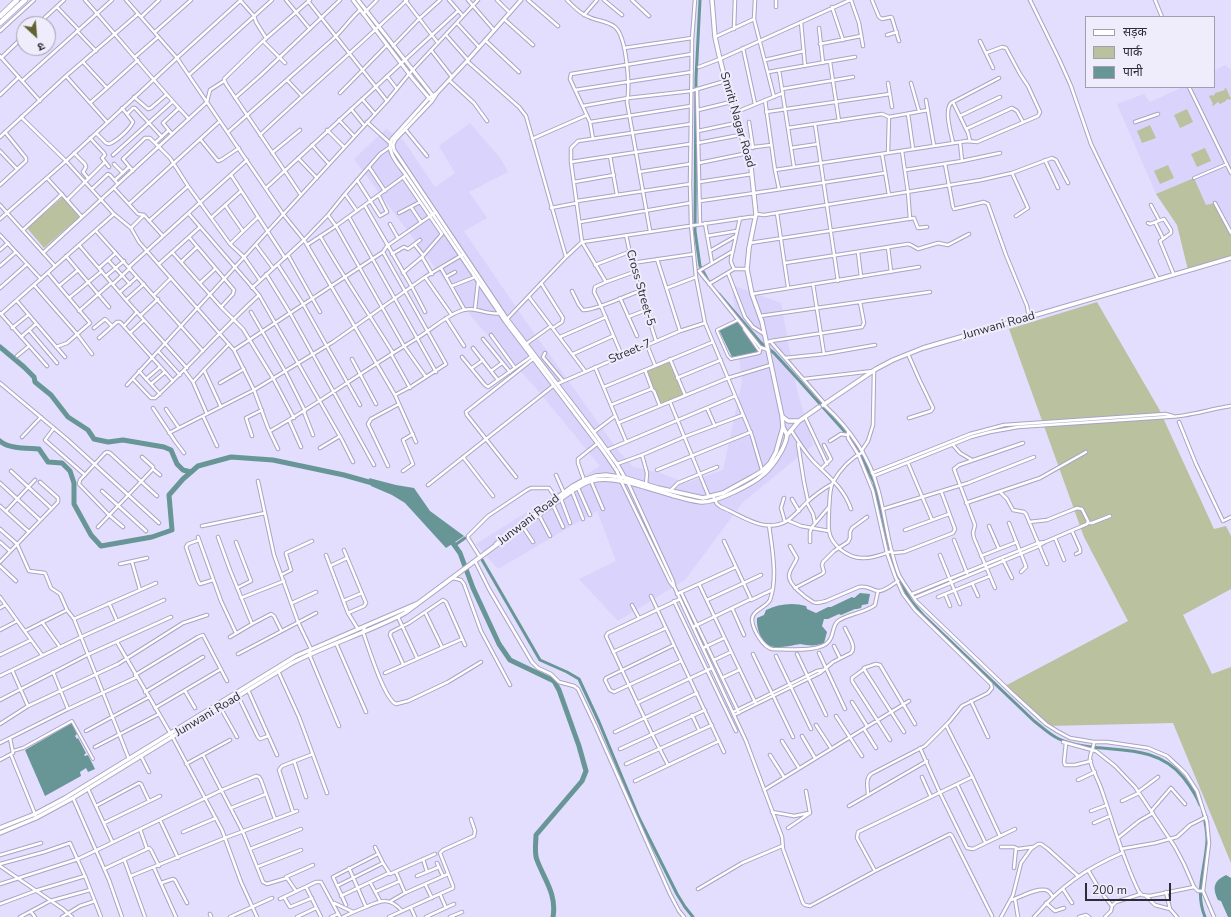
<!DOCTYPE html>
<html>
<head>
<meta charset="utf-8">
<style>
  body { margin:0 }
  #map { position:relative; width:1231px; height:917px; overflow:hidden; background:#e3ddfe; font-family:"Nunito Sans","Noto Sans Devanagari",sans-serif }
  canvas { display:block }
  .legend { position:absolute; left:1085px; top:16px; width:130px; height:72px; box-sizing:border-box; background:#efedfb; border:1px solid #a19fad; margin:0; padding:5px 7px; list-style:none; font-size:12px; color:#2d2b37 }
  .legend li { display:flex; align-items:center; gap:8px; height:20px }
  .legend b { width:20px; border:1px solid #a19fad }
  .north { position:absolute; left:16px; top:16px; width:40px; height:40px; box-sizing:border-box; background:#efedfb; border:1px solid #a19fad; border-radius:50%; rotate:154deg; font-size:11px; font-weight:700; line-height:16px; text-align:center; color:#2d2b37 }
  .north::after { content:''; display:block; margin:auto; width:14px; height:18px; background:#61622f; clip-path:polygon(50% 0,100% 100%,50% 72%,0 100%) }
  .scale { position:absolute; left:1085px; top:883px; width:86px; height:18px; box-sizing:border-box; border:2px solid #2d2b37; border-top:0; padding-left:5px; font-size:12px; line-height:14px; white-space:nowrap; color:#2d2b37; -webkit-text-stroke:3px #efedfb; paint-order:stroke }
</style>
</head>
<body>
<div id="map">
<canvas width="1231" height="917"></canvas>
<ul class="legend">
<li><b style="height:5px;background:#fff"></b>सड़क</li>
<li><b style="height:11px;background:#bac19e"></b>पार्क</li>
<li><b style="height:11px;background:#689697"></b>पानी</li>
</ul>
<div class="north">उ</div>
<div class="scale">200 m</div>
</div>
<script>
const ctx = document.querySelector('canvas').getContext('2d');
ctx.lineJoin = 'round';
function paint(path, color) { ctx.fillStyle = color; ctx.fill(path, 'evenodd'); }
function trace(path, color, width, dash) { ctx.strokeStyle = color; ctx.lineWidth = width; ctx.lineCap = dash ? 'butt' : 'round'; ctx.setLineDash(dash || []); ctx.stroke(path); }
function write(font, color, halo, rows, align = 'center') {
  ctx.font = font + ' "Nunito Sans",sans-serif'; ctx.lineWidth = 4; ctx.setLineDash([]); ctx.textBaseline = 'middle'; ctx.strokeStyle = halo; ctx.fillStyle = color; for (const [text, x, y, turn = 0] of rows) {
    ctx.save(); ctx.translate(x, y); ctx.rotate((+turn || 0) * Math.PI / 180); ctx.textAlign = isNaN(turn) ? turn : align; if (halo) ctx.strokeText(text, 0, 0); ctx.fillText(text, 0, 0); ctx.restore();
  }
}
const built = new Path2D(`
  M1225,65L1231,70V252L1177,225L1156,194L1117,104L1144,94L1150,102L1183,87H1214V71Z
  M470,123L501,159L508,172L469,192L487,218L464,231L522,316L617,449L633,467L660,473L686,483L723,470L742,382L732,285L781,303L797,390L813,445L743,502L685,580L618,621L579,579L616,561L597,511L498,569L476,544L600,466L535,387L474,320L354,159L386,129L404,141L435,187L455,173L439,146Z`);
const green = new Path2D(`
  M1226,88L1231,99L1229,100L1228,99L1226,100V101L1220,104L1218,102L1213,106L1212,105L1213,104L1209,96L1212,95L1213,96L1215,94V93L1225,90L1224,89Z
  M1187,109L1193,122L1180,128L1174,115Z
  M1150,125L1156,138L1142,143L1137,131Z
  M1205,148L1211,161L1197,167L1191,154Z
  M1168,165L1174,178L1160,184L1154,171Z
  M1194,178L1206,205L1215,203L1231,233V258L1188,270L1177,225L1156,194Z
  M63,197L79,217L44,248L27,228Z
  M1097,302L1159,409L1214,529L1226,526L1231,536V589L1183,615L1212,674L1231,667V863L1173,723L1048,726L1005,686L1128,621L1084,537L1009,329Z
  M670,359L685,395L660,406L645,370Z`);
const water = new Path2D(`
  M737,321L758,350V352L732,357L719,330Z
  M369,478L396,485L414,488L430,511L464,536L446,548L405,503L392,495L371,486Z
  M860,593L870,594L868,604L862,605L861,608L857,609H855L841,615L839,614L828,619H824L822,626L827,632L824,643C819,645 813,646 806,645C804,645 802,644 800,644C794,645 781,648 775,647C762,646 756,629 757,618L764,615L766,610C778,604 793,602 806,606L807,609L816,613L828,607H831L852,597L854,598Z
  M72,723L77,734L75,736L77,739L78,738L86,753L84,755L85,756L88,755L95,769L88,772L86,768L80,772L81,776L45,796L25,750Z
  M1226,875L1231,878V917H1228L1221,901L1218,900C1212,887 1214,881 1226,875Z`);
const canal = new Path2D(`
  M700,0L696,78L695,231L700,266L710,284
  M719,294L761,343L774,353L796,377L854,442L874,482L893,563L898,579L911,601L923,615L1034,721C1042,727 1050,735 1059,739C1101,757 1151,738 1183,777C1190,786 1196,794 1200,805
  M455,545L465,538
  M481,558L540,660L567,672L579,679L599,722L639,818L677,894L685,907L693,917
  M1203,812C1205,821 1207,831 1207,840C1206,867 1194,891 1205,917`);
const river = new Path2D(`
  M0,347L24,367L34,377L35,382L51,395L68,417L88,430L94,439L108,442L123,440L164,447L171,450L177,464L183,470L191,472
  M0,441C9,449 27,448 39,449L48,462L62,463L70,471L74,483V504L91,535L101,546L152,537L172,530L169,495L183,479L198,466L231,457L273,460L344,475L376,484
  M450,539L460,553L473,588L499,644L510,660L554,681L559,690L579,746L586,771L582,781L536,835C536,842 534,853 537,860C544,879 557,894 553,917`);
const pedestrian = new Path2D(`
  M1194,178L1227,164
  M744,329L760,352
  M717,331L728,356L731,359L759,353L761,348
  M717,331V330L738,320
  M13,751L23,748L72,721L93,759`);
const minor = new Path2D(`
  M85,0C120,39 153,81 189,119
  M126,0L177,58L283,214L304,240L395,395L416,442
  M240,0L254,16L256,22L266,38
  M286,0L310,29
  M405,0L438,43
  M449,0L463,16
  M468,0L494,30
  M497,0L510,13
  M528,0L558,26
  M567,0C573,6 580,14 589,17C597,21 608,21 615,27C627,37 630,87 627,102L650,231
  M604,0L622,15
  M632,0L649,16
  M695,0L692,39L690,184L691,225L696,277L705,323L752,436L762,470
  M755,0L754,19L774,97
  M851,0L859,23L863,46
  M872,0L879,17L882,19L891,17L892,18L899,41
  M1030,0L1059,59L1071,86L1091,144L1103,169L1158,279
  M1155,0L1162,17
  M308,1L387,101
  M57,7L79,30
  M776,7V0
  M832,7L843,40
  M363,14L377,0
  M584,15L597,0
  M141,17L159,0
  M504,19L533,45
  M801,22L805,66
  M457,23L479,47
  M38,24L64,0
  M819,28L823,63
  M734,29L735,0
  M0,31L34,0
  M77,31L96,51
  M155,32L191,0
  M446,35L468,60
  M887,35L897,32
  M715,37L754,19
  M485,40L519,72
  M263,41L285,63
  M980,41L993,68
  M820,44L861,36
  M393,46L419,19L440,0
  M624,48L692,38
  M743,48L755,104
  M431,50L452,77
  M0,56L40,101
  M135,57L158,37
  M1,58L24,36
  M765,60L804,51
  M467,61L519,107L526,116L566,257
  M83,62L107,88L90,103
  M830,62L839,121
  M699,67L720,59L850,0
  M779,70L794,167
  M768,72L855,57
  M189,75L272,0
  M66,76L107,122
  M387,76L397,89
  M287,80L302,96
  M449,80L474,103L487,121
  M22,81L112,0
  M888,83L892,107
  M911,83L919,111
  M1189,87L1231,173
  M107,88L138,60
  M697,89L700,224
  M782,89L853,77
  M575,90L692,72
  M340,93L387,45
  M0,95L19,77
  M134,97L148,109L151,108L166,95
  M235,98L261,75L340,0
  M362,99L375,114
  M765,100L775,170L779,189
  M926,100L934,146
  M953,102L968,133L970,141
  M583,106L628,98L691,91L725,81
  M351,109L364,125
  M698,110L731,102
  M766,112L890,94
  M734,113L783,93
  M127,114L133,108H135L162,137
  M908,114L913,149
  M960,116L1000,97
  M21,117L66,161L114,214L131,228L139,242L234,350
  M339,120L354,136
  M367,122L390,143
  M590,122L691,106
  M749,122L753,148
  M1135,122L1158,114
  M815,124L838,281
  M788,128L882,114L889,117
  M405,129L427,156
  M966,129L1012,108L1017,111L1023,122
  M327,130L344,147
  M698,131L736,123
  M228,132L333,39C343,30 350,19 360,10
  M96,133L106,143L109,144C117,141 130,129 133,122L122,108
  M172,134L163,123L179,108
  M260,135C309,89 359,46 407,0
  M0,137L66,76L138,14
  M90,138L104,153L105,155L102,158L109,167
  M200,139L218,161L221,160L239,148
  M532,139L587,115
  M593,139L590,122L570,79L571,74L692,54
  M960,142L962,161
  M155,143L169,130
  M698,143L740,135
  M953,143C951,133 944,111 951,103L999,78
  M312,145L329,164
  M746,148L771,145
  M791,148L818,144
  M0,151L17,169
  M902,151L908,192L910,219
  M74,153L85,164L86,167L83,172L88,178
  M272,153L300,130
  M888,153L889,117L928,110
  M882,154L889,195
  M113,155L172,102
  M610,156L617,195
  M298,158L317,178
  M1045,160L1058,188
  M571,162L690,144
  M699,163L748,153
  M114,164L123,173
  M945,164L953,207
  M369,167L385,191
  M775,170L967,141L977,142L1038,116L1040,112L1028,86L1020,74L1006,48L1002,47L986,53
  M905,170L962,161L1000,153
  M133,171L123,159L145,138H150L170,158L188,186L230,244L244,257L260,280
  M639,172L690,164
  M1012,173L1028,208L1016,216
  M231,175L285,258
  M403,177L442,234
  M47,178L67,200L105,162
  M115,180L129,167
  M357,180L380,216L387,212L379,196
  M574,182L614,175
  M699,182L752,174
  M0,185L26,161V158L5,132
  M114,188L138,214L144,215
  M266,188L458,11
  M92,189L108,174L110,175L118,184
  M345,194L357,211
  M301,195L226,84L224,79L263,41L310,0
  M67,200L82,217
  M577,201L690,184
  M700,201C762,192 823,183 885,173
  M1215,203L1231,233
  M129,204L220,121
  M0,205L55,266
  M225,205L243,231
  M1151,205L1159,220
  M365,206L412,287
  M411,207L421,222
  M551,208L577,203
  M954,209L984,202L988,204L1006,255L1027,306L1029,317
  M399,213L420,202
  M777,213L788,287
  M114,214L79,245L126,300L187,368
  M189,214L259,295L342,440L353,462
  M756,214L764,215L981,180L1012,173L1052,158L1056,160L1068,183
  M328,215L336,226L404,346L426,377
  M349,217L436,372
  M211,218L241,191
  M0,219L66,161L177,58L241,0
  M149,221L188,186
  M580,222L690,203
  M1155,222L1163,238
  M705,223L712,263
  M1148,223L1150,224L1164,219L1171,230V233L1160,241L1174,275
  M390,224L398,238
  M131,228L144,215L163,236
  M23,230L62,194
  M96,231L203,351
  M0,235L41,279
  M626,235L634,272L656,341
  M320,236C343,276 369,314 393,353
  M707,236L737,231
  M189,237L234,290L233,294L221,307
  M750,243L914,218L918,228L927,227
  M230,244L258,217
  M256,245L273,268
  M307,245L336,226L406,175
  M415,245L423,255
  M888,247L891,272
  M0,250L8,243
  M710,251L736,236
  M172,252L221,307L243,329L273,378L294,418
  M383,252L446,364L412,386L395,395
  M858,252L861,277
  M43,253L207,102L210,90L224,81
  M392,254L404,247L408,249L420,240
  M288,255L320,312
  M66,256L109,307
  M657,259L680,331
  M108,260L130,284
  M181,262L197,247
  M632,263L694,254
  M785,263L908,244L911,245L918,249L938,243L948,245L969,234
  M159,264L200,227
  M278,265L303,304L360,405
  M595,265L629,252
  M0,266L16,252
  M129,267L247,160
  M99,268L116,253
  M441,268L464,309
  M734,269L731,262V259L740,218
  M699,271L760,347L768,350
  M699,271L733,251
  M634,272L606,282L582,242L571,162V148L578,141L691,124
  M48,273L90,323L67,343L56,347
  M403,273L422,257
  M728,273L745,317L753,327L764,334
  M266,274L290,313L374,465
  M432,274L422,257L442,234
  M106,276L124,261
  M425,277L451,314
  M446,277L455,272
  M606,282L595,287L594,292L601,306L622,356
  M200,283L215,269
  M541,283L563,318L562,322L553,328
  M113,284L130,268
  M709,284L734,269H747
  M813,284L824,354
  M34,285L77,334L92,354
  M59,286L78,270
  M452,286L475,277
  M412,287L425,312
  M0,288L27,264
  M252,288L304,240L328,215L345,194L380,154L390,147
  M667,288L696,277
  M572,291L579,305L583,310C595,311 627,295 640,291
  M120,292L137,277
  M752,294L919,267
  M154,295L171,278
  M529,297L585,371
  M69,298L102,271
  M620,298L637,336
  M126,300L144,284
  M17,301L65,357
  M475,309L478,282
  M79,311L111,283
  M251,312L285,371L305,411
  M0,313L1,314L79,245
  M1,314L47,366
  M140,316L158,299
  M760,316L930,292
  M628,317L646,310
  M446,318L464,346
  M506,320L566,257L582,242L750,217H756
  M124,326L137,312
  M12,328L28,315
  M94,328L105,319L112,326
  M29,330L57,363
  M130,333L144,320
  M491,335L515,368
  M21,337L36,324
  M560,337L606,317
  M99,338L117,322H120L173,381
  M483,339L510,372
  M771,342L825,404
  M766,343L771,341L862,327L864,323L860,302
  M526,344L551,326
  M647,345L655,365
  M473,348L498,380
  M158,351L180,375
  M545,353L543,357L563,381
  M391,354L410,388
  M573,354L613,336
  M908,354L919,379L933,408L931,411L909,418
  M17,356L29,346
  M462,357L485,385L488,387L532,356
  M785,358L824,354L875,345
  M352,359L376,404
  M670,359L685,395
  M595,367L626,441
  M472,368L483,360
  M184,370L193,382
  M204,370L221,407
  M645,370L652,389
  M139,371L160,394
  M491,371L502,363
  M677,378L721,360
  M133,379L151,398H155C191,365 223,328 259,295
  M146,379L160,367
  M804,379L873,371
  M0,383L68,440L159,523
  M220,383L244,369
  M151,384L165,372
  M557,384L680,331L705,323
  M127,385L387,101L409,74L478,0
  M604,387L713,342
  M670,402L709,497
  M611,405L651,389L654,391L660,406
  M824,405C848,427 869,456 878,489C886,517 888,548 899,575C904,584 910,592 916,601L1012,693L1046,724L1057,731L1070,738L1094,742H1107L1148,748L1167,756L1180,768L1186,774L1197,791L1207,822L1209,843L1203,891L1214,917
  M153,408L175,441L184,453
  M707,408L715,426
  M166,409L179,428
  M304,412L313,435
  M207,414L193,382L204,370L229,344
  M203,416L217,446
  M805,417L827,464
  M289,420L301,447
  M1179,422L1196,464L1223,521L1231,517
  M618,423L728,378L771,365
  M54,428L45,440L85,475
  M791,430C798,441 804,451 813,461C828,476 844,488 851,509
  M270,431C320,403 367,368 416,339C431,330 444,317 460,311C474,305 487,316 501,313
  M594,432L615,416
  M169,433L254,390L333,342L425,277L462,255
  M848,433V438L858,454L873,491L887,553L895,576L903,594L915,610L991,684L992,688L988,693L962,706L949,722L925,746L871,774C865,779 868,788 868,795
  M252,436L246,418L262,410
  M22,437L41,417
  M830,441L841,434L847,435
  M798,444L804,482L808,501
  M953,445L960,453L972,460
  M320,448L340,436
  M278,449L268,428L254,390L234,350L383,252L387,246L436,212
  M607,450L735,396
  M862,450L868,441L873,425L874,371
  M863,452C851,458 840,470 833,482C829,490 830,500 829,509C829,516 828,524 829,531C831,545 848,558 862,558C872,559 883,554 892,551
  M642,455L647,473L646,485
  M142,457L153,467V469
  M463,457L493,496
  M908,463L932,520
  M617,464L642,455L684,437L743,415
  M388,466L368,424L371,419L399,404
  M821,469L831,459L824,445
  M657,470L751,432
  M11,471L51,508
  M403,471L413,464L403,440L413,434
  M872,473L970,434L1004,425L1165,414L1173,416
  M556,475L564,493
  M874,476L971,437L990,432L1018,427L1167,417C1188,417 1209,409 1231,406
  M516,477L467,415L466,412L533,359
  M584,480L578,463V459L598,443
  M258,481L274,555L298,622L311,649L309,654L312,661L339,726
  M591,481L603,509
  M621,481L670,582L673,586
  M0,483L40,520
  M628,483L673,581L674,586L746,741L782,837L783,849L803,903L805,905L810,906L875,871L950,834L952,836L992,916
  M428,485L553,386
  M578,488L590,515
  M102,491L146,531
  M572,491L583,519
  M670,491L678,483L717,467
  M1000,492L1007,499L1013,510L1024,512L1026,514L1047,564
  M713,496L717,504L721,507C734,512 750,523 764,525C786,528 793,516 807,502C815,495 823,489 832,484
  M784,498L781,508L785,522
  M561,499L570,523
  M792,499L799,511
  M807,503L813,514L815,523
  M966,503L1040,478L1086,452
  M553,505L563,527
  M0,506L29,532
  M883,509L968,483L1034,457
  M6,511L35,480
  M539,515L550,536
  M789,521L801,526L829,531
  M1029,522L1047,520L1077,508L1082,509L1088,521L1087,524L1045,542
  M1009,523L1025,564L1026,567L1021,572
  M1088,523H1092L1110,516
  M769,525C772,548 778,578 770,600C766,608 752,610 752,620C753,630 763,647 772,649C786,649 821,653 829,641C834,635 832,626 838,621C847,614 865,613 875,605L878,591
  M202,526L265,513
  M989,526L999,549
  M98,527L153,469L160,475
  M123,527L109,515L79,484L80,480L105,453L107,452L110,453L157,496
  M523,527L533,542
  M0,529L17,544L29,571L45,573L51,588L60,594L67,610L74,619L129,759
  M905,530L949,514
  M1072,531L1080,549V552L1076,554
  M198,537L221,601L236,633
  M218,537L230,570L252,624
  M1055,538L1064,560
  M199,540L188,544L186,547L198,581L200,584L213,580
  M954,540L967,573
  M0,542L10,551
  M236,542L251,581L237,588
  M810,542V532L812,527L829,507
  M790,546L797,558C795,564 789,570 789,576C789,585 806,598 813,602C817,604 822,602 826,601L859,587C869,585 870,590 878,591C884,592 893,584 898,581
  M344,550L366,603L364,606L348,613
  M892,553L904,552L953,533L955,529L941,491
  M326,555L348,613L358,629
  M940,555L960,604
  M981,556L1017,542
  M480,557L468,538V536L488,516L527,490L531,488H549L556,498
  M1003,560L1012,578
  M475,561L489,589L532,662L538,668L551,674L559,682L574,686L578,689L595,725L670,894L679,911L684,917
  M0,562L58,502V498L40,482
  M132,562L140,590
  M120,564L147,558
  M0,566L16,581
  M330,566L347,558
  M281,575L291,570L286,554V553L312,541
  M453,578L461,580L464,584L481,631L510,685
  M972,583L978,596
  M699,584L756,704
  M795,588L822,574L824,572L822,565L823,562L834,551L848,542L850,538V532L852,528L867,517
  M995,588L974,538L973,533L975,525L954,469L959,465L1023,443
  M681,592L739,713
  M677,594L736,567
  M912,594L1038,543L1045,542L1037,547L914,598
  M945,594L950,606
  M651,596L724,752
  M0,597L42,655
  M938,597L990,576
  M241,598L284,581
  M707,600L761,575
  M751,600L772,590
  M343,601L362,593
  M674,601L736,731
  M109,603L117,621
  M292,603L316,592
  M632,605L639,618
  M0,608L5,605
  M732,608L744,635
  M425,612L442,647
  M398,617L417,658
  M74,619L156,583
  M42,622L60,647
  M365,626L363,632C368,646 384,699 396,704L408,701L448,682L481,662
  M693,627L751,599L724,541
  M0,630L17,621
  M25,631L67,610
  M230,637L252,624L271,614L274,616L281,630
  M117,642L172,736L222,830L241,882L257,917
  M336,643L366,712
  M674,645L606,678L605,680L610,690L614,692L681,661
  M834,646L840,658
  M703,648L724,638
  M613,652L666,628
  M819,653L845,709
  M238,654L316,613
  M753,654L793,737
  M797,654L826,715
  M0,655L31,640
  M776,656L811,729
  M714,660L731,652
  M403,664L390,635L391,632L409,623L443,600L446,602L465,645
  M864,669L852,678V681L890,740
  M12,670L28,706
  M278,671L299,717L327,793
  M53,672L68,709
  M385,673L462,639
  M135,675L198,637L203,635L227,681
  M0,676L81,637L164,600
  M722,678L739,670
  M248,690L277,755
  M185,691L195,708
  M145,692L203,657
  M238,696L258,737L260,739L268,736
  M0,700L87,655L171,617
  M971,701L988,737
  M852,702L867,726
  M637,703L712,668
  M220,707L237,737
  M155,708L221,669
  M733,712L817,671L823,670
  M692,715L699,730
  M734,715L820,673L833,662L851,653C857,647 848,635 845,628
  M836,716L862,756
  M0,724L28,706L118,664L183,623L207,615
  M816,725L831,748
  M946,725L972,776L1000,836
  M864,729L876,748
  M86,731L149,697
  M615,732L697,693
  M904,732L865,671L864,668L876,664L880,665L915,724
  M802,736L815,758
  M782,741L799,768
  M1063,742L1096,751L1115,766L1135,787L1175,847L1184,864L1194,887L1198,891H1203
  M1094,742C1094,748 1089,755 1090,760C1092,770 1099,781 1102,791C1114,825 1123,860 1139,892L1142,895L1150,896L1194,887
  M0,743L68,709L137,677
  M1066,743L1064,762L1065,765H1075L1091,761
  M95,747L159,714
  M920,748L940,793L967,848L973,849L1015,829
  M620,749L705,710
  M11,755L35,814L36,818
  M203,755L243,832L263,882L267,884L287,878L296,891
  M770,755L784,777
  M141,756L149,772
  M0,760L13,753L10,738
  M294,761L306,797
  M186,764L230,740
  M626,764L712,725
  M668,765L652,734L606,636L608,633L680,599
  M922,777L931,797
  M1078,780L1095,772
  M635,781L719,741
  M957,784L985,842
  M88,789L112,841
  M764,790L909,701
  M1138,792L1158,777
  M73,798L109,880L122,917
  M1122,801L1139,793
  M96,806L139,783L141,784L149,801
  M849,806L927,761
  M231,808L266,794
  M1152,810L1171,788L1185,804
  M1091,811L1107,805
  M293,812L279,770L282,766L313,754
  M772,812L794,816L809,813
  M160,820L178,858
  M104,823L160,796
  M1094,823L1110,816
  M788,828L810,813L806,791
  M140,829L147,849
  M183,832L216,818
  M1118,838L1139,821L1153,813
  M375,847L383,863L390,874L435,854
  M1001,847H1014L1018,849L1033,847
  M250,849L301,829
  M1121,849L1155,843L1177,837L1190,825L1206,817
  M0,855L41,843
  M124,859L145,917
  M423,859L427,872
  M437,863L443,876
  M0,864L44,852L70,843L85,876L101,917
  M0,866L63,909L72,917
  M257,867L301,850
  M154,868L176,917
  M349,868L366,907
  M1014,868L1016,848
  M104,869L149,848L151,850L159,866
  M1088,870L1098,887
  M875,871L857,838L858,832L972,777
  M396,872L405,893
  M131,876L225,838L297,811
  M417,876L439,867
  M286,877L313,865
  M370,882L380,901
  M161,883L173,879L175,880L187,903
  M0,884L78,859L222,790L256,776L259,777L261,780L275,819
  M425,884L432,898
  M337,886L383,863
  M306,887L321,917
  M698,889L742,863L782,846
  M1063,889L1072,903
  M375,892L400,881
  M1166,892L1170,909
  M440,894L446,908
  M341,896L389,873
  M1104,896L1112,906
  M1146,896L1155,905L1170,909L1177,917
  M284,897L290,907L312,898
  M280,899L316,882H321L340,917
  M1015,899L1018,917
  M1011,900C1022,897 1035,888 1046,890C1050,891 1051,894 1053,897
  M391,901L405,893L448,874
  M334,903L353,912
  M1046,903L1055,911L1064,908
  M0,904L35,891L85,876
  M346,905L333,877L378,854
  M411,908L415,917
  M31,912L35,917
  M210,914L211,917
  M20,917L50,901L90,890
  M62,917L80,906L95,901
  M230,917L272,898
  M297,917L316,908
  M331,917L338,914
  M343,917C351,913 358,910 366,907C382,900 390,897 402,911
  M389,917L453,888V886L440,853L443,850L474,836L475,831L471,819
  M426,917L454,904
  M450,917L462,912
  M1001,917L1013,895L1021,863L1031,849L1038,844H1041L1048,849L1078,876
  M1034,917C1061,886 1085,869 1122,853
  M1079,917L1086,915L1089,917
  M1105,917L1111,911L1112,906L1116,902L1141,894`);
const tertiary = new Path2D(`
  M353,0L413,79L430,99
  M358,0L433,96
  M521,0L467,61L437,93L429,98L392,139C385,151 399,165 406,175L505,321L604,452L617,471L621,481
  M437,93L432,101L395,140L393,145L394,150L507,319L587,423L617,464L628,483`);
const secondary = new Path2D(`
  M823,405L876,369L893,360L923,348L1231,258
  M782,416L788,421H799
  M787,435L799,421L819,407
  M496,544L513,530L573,486L584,480L596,476L606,475L626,478L658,488L703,498L723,493L752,477L762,471L770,463L776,452L783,427
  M0,828L35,814L65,798L296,656L416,604
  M0,833L36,818L73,798L292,663C329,644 369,632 405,613L495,546L572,491C578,487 585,483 591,481C618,472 671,499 701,502C716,503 753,484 764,474C773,466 786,447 787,435L783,427L782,416L762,322L752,294L747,269L749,248L756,214L750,158L736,123L719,55L715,37L712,0`);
const trunk = new Path2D(`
  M0,16L17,0
  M0,23L25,0`);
const streetNames = [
  ["Smriti Nagar Road",737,120,74],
  ["Cross Street-5",640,288,74],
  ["Junwani Road",999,326,-16],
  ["Street-7",630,352,-23],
  ["Junwani Road",529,520,-38],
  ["Junwani Road",208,715,-31]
];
paint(built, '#dad3fb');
paint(green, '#bac19e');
paint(water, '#689697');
trace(canal, '#689697', 3);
trace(river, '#689697', 5);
trace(pedestrian, '#aaa4c3', 4);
trace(minor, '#aaa4c3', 4.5);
trace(tertiary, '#aaa4c3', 5);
trace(secondary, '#aaa4c3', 5.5);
trace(trunk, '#aaa4c3', 6);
trace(pedestrian, '#fff', 2);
trace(minor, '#fff', 2.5);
trace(tertiary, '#fff', 3);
trace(secondary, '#fff', 3.5);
trace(trunk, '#fff', 4.5);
write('12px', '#2d2b37', '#efedfb', streetNames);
</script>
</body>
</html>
